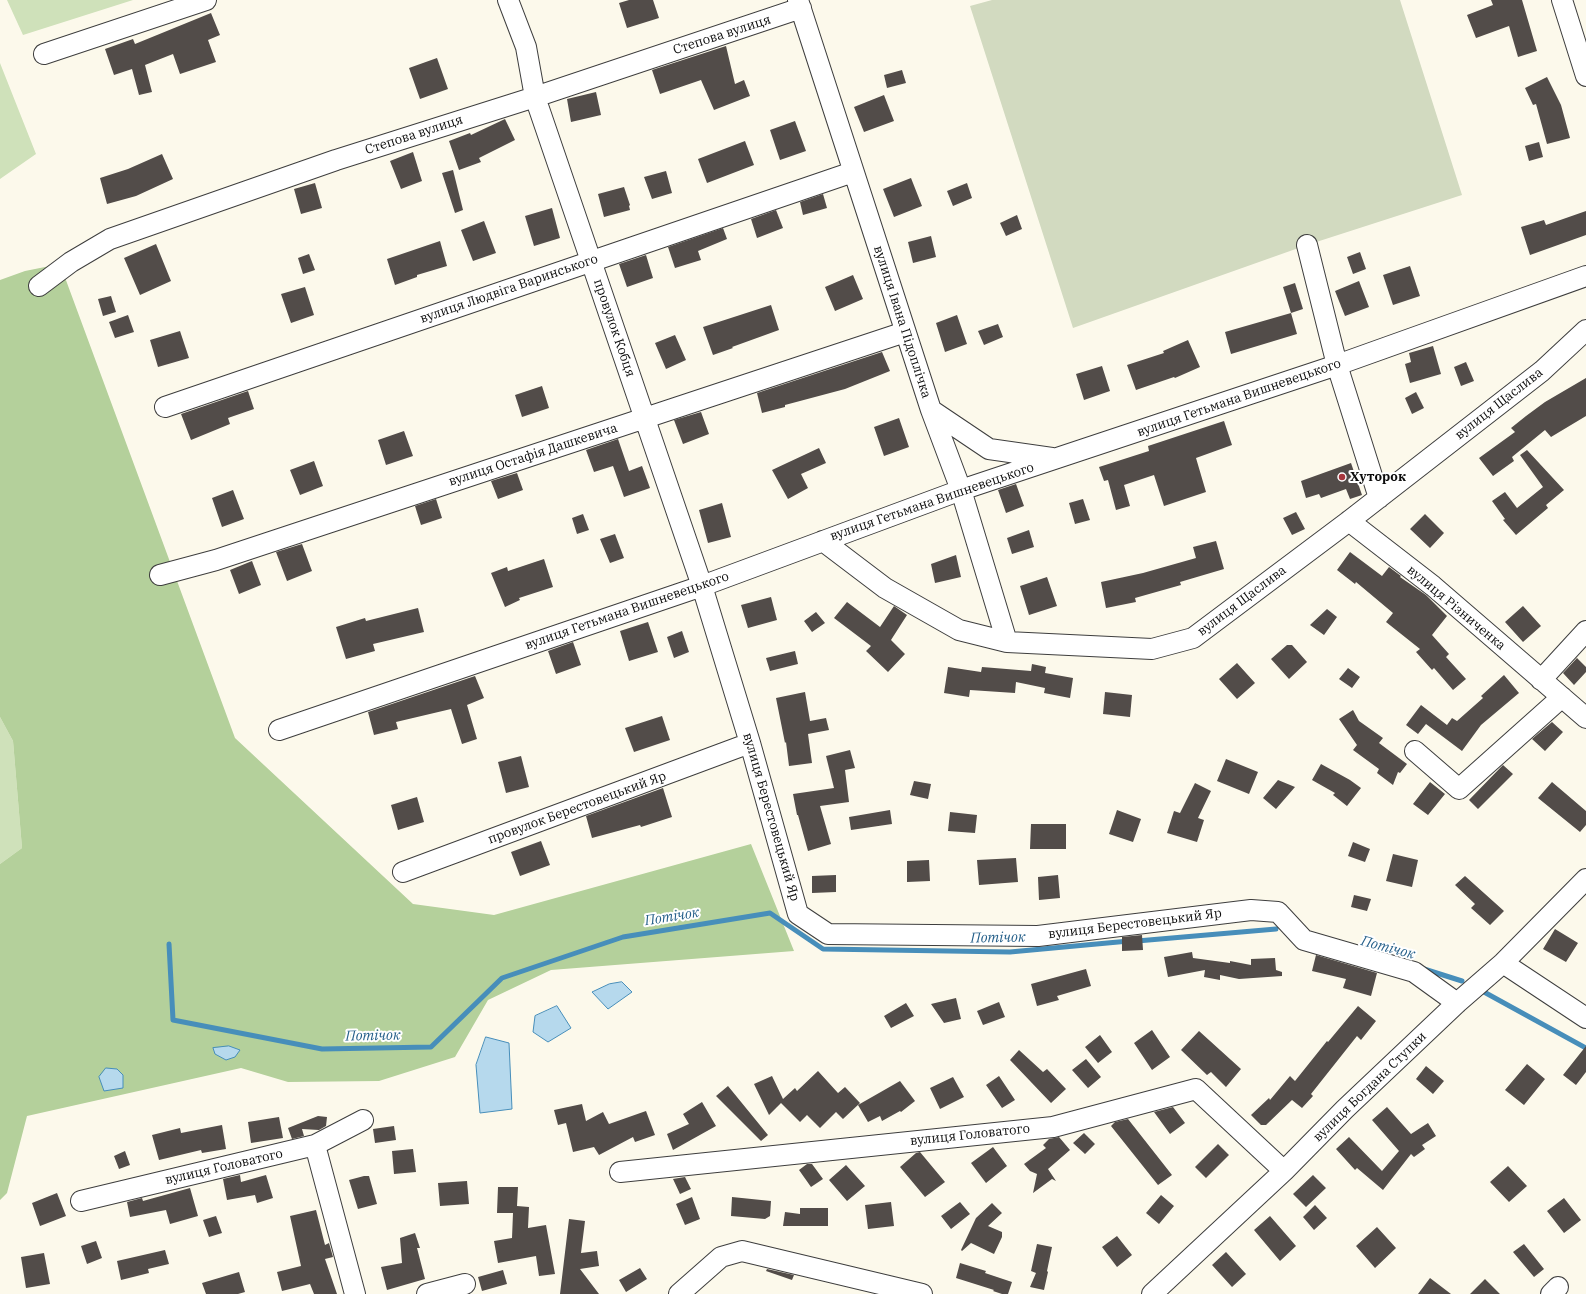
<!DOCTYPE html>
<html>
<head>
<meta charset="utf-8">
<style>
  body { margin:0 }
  canvas { display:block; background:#fcf9eb }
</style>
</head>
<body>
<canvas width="1586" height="1294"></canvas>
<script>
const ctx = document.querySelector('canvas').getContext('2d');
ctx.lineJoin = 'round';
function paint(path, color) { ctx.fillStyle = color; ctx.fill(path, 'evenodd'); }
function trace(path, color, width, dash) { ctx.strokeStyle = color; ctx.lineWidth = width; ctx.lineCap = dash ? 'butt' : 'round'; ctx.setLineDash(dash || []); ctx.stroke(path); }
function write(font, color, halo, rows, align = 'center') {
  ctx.font = font + ' "IBM Plex Serif",serif'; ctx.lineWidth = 4; ctx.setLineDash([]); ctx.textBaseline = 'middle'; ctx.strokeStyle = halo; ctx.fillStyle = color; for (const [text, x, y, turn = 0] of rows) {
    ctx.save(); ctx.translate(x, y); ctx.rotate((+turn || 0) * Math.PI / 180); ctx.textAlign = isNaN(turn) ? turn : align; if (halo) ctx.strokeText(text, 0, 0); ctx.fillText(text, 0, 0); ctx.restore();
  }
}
const green = new Path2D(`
  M7,0H133L23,35Z
  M0,63L36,154L0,179Z
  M0,717L13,741L22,848L0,864Z`);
const forest = new Path2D(`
  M60,264L235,738L413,904L494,915L751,844L794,951L551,970L488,1000L455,1057L379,1081L288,1082L241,1068L27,1116L7,1193L0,1200V864L22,848L13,741L0,717V280L25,271Z`);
const cemetery = new Path2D(`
  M992,0H1400L1462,195L1307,245L1073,328L970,6Z`);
const water = new Path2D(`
  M622,982L632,992L608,1009L592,992L609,984Z
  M557,1006L571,1028L548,1042L533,1032L535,1016Z
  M486,1037L509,1043L512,1109L480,1113L476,1065Z
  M229,1046L240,1050L235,1057L226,1060L215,1054L213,1048Z
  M106,1068L117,1069L123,1075V1088L104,1091L99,1077Z`);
const stream = new Path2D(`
  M1137,941L1276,929
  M169,944L173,1020L322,1049L431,1047L502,978L623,937L770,913L823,949L1010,952L1129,941
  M1424,969L1462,981
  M1484,992L1586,1048`);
const building = new Path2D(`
  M629,0H653L659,18L627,28L619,3Z
  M1491,0H1522L1537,51L1518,57L1509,26L1476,38L1467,15L1493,5Z
  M211,13L220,35L208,40L216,62L180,74L173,54L145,65L152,92L139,95L132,69L114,75L105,49L133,39L135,44Z
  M726,46L735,84L744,80L750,96L714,110L701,80L660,94L652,70Z
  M437,58L448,89L420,99L409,68Z
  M902,70L906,83L887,88L884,75Z
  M1547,77L1561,105L1570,138L1547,144L1536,104L1533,105L1525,88Z
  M596,92L601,115L571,122L567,99Z
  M884,95L894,121L864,132L854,107Z
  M505,119L515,140L479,158L481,162L459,170L449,141L470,133L471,135Z
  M795,121L806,151L780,160L770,130Z
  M745,141L754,165L707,183L698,159Z
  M1539,142L1543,157L1529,161L1525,146Z
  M413,152L422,181L401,189L390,161Z
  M162,154L173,179L136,196L107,204L100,178L128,169Z
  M453,170L463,210L455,213L442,173Z
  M666,171L672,193L652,199L644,177Z
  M911,178L922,206L894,217L883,189Z
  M315,183L322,208L301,214L294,189Z
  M967,183L972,198L953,206L947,191Z
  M624,187L630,205L629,206L630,210L604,217L598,194Z
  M823,194L827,208L803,215L800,202Z
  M552,208L560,238L534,246L525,216Z
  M776,210L783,228L757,238L751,219Z
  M1586,211V235L1530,255L1521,227L1544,220L1546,225Z
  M1017,215L1022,229L1006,236L1000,223Z
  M484,221L496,253L473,261L461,230Z
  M723,228L727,239L698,251L701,260L675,268L668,247Z
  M931,236L936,257L913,263L908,242Z
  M440,241L447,266L417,275V277L395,285L387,259Z
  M156,244L171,281L140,295L124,258Z
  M1360,252L1366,269L1353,274L1347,257Z
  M309,254L315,270L303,274L298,258Z
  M646,255L653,278L627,287L619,264Z
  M1410,266L1420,296L1393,305L1383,275Z
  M853,275L863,299L835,311L825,287Z
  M1359,281L1369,307L1345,316L1335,291Z
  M1295,283L1303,309L1291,313L1283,287Z
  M305,287L314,315L291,323L281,294Z
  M111,296L116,312L103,316L98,299Z
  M771,305L779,330L732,347L733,348L713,355L703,327Z
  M1291,313L1297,334L1231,354L1225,332Z
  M128,315L134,332L115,338L109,322Z
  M957,315L967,344L945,352L936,323Z
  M998,324L1003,337L984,345L978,331Z
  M180,331L189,358L158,367L150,340Z
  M675,335L686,360L666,369L655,343Z
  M1188,340L1200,367L1175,378L1174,377L1136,390L1127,365L1164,353L1163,351Z
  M1433,346L1441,374L1410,383L1405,364L1411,362L1409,353Z
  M882,352L890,371L845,389L785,405V407L762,413L757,393Z
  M1466,362L1474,381L1461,386L1454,367Z
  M1102,366L1110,391L1084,400L1076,374Z
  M1586,378V416L1551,437L1545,430L1512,457L1514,461L1493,476L1479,458L1515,432L1511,428L1526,416L1545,402Z
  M542,386L549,408L522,417L515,395Z
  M248,391L254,409L228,418L230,424L191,440L181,414Z
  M1416,392L1424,408L1412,414L1405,398Z
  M701,412L709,434L683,444L674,420Z
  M899,418L909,447L884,456L874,427Z
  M1224,421L1232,445L1196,458L1206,492L1164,506L1154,475L1124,485L1130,506L1116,510L1108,480L1104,481L1099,467L1149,451L1148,446Z
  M404,431L413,456L386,465L378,440Z
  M618,439L629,471L642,466L650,488L624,497L613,466L594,472L586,450Z
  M819,448L826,463L801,474L808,488L788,499L772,470Z
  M1527,450L1564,490L1546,505L1548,508L1516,535L1503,520L1505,519L1492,501L1505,492L1517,508L1543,487L1520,455Z
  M314,461L323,486L300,495L290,470Z
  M1351,463L1362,495L1350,499L1346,489L1321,498L1319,494L1306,498L1301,481Z
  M517,473L523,490L498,499L491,481Z
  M1016,484L1024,506L1006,513L998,490Z
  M233,490L244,519L222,527L212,498Z
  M436,499L442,518L421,525L415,506Z
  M1083,499L1090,520L1075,524L1069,503Z
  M722,503L731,537L708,543L699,510Z
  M1296,512L1305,529L1292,535L1283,518Z
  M583,514L589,530L577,534L572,518Z
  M1425,514L1444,533L1430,548L1410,529Z
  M1029,530L1034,547L1012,554L1007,538Z
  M615,534L624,558L610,563L600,539Z
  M1216,541L1224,569L1180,582L1181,585L1135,598L1136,602L1106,608L1101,582L1143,573L1196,558L1193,547Z
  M302,544L312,571L287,581L276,552Z
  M1350,552L1382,576L1389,567L1401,576L1400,577L1426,595L1447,616L1432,635L1449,654L1446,657L1466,679L1453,690L1434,668L1432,670L1416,652L1420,649L1386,622L1393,613L1356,582L1355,584L1337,570Z
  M956,555L961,577L935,583L931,564Z
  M544,559L553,587L519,598L520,600L505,607L491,573L507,567L508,571Z
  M252,561L261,585L239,594L230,570Z
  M1047,577L1057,606L1029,615L1020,586Z
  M771,597L777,620L748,628L741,605Z
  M847,602L880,627L894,606L907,615L891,640L905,654L888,672L866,651L871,646L834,618Z
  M1523,606L1541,626L1523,642L1505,622Z
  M418,608L424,632L373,644L375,651L346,659L336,627L365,618L366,621Z
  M1327,609L1337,617L1324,635L1310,625Z
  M816,612L825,623L812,632L804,621Z
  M648,622L658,652L629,661L620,631Z
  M682,631L689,652L674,658L667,637Z
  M573,642L581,665L556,674L548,651Z
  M1287,645H1292L1307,662L1289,679L1271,659Z
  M795,651L798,664L770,671L766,658Z
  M1577,658L1586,667V672L1574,685L1563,673Z
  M1237,663L1255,683L1237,699L1219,679Z
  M1032,664L1046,667L1045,673L1073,678L1070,698L1044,693L1045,688L1016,682L1015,693L970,690L969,697L944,693L948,667L981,672L982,667L1031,671Z
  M1348,668L1360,677L1352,688L1339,679Z
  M1504,675L1519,693L1481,725L1462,751L1426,724L1418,734L1406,725L1421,705L1447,725L1452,718L1457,721L1483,698L1481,696Z
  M475,676L484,698L467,705L477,739L462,744L451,709L396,722L398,729L374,735L368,712Z
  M805,692L810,721L826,718L829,730L808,734L812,763L789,766L786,742L785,743L776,698Z
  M1105,692L1132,695L1130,717L1103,714Z
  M1353,710L1359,721L1383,738L1379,743L1407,764L1400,773L1398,772L1393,785L1377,773L1379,769L1353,750L1357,745L1339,719Z
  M662,716L670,740L634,752L625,728Z
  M1552,722L1563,732L1545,751L1532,739Z
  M850,750L855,768L845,770L849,802L820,806L831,844L808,851L798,815H797L793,794L834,788L826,756Z
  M521,756L529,787L506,793L498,762Z
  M1226,759L1258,772L1249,794L1217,781Z
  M1321,764L1350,780L1361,788L1347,806L1333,795L1335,793L1312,780Z
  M1503,765L1513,774L1478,809L1469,800Z
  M1278,780L1295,787L1276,809L1263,798Z
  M914,781L931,784L928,799L910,795Z
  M1430,782L1445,794L1428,815L1413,804Z
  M1552,782L1586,811V825L1580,832L1538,798Z
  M1195,783L1211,791L1198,818L1204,820L1197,842L1167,833L1174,811L1180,813Z
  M663,788L672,817L641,827L640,825L592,838L586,816Z
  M417,797L424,822L398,830L391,805Z
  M890,810L892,824L851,830L849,817Z
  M1117,810L1141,819L1133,842L1109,834Z
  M950,812L977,815L975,833L948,831Z
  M1031,824H1066V849H1030Z
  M541,841L550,865L520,876L511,852Z
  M1353,842L1370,849L1365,862L1348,856Z
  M1393,854L1418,860L1412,887L1386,881Z
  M1016,858L1018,882L979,885L977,860Z
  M929,860L930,881L907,882V861Z
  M836,875V892L812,893V876Z
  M1058,875L1060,898L1039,900L1038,877Z
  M1465,876L1504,911L1490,925L1471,908L1475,904L1455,885Z
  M1354,895L1371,899L1367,911L1351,907Z
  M1555,929L1578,943L1566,962L1543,949Z
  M1142,935L1143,950L1122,951V937Z
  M1192,952L1193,958L1230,963V961L1251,965V959L1275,958L1276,970L1282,972V976L1239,979L1220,975V980L1204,977L1205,970L1168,977L1164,957Z
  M1316,955L1377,973L1371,996L1343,988L1346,979L1312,971Z
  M1086,969L1091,986L1057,996L1059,1000L1037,1006L1031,984Z
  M956,998L961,1019L944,1023L931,1004Z
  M999,1002L1005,1017L983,1025L977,1011Z
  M906,1003L914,1016L891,1028L884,1016Z
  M1358,1006L1376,1021L1361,1040L1357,1036L1311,1094L1313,1096L1302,1108L1292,1100L1266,1125H1261L1251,1115L1269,1098L1270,1100L1290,1076L1295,1081L1327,1041L1328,1042Z
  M1152,1030L1170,1057L1152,1070L1134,1043Z
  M1199,1031L1241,1069L1226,1087L1211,1072L1207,1075L1181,1050Z
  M1100,1035L1112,1052L1098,1063L1085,1047Z
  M1586,1046V1072L1576,1085L1563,1075Z
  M1019,1050L1043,1072L1047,1069L1066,1089L1051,1103L1010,1060Z
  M1086,1059L1101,1077L1088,1088L1072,1070Z
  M1527,1064L1545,1079L1524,1105L1505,1090Z
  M1426,1066L1444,1081L1433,1094L1416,1079Z
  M818,1071L838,1093L845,1087L860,1103L843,1119L836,1112L820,1128L807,1115L800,1122L781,1103L769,1115L754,1084L772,1076L783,1099L795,1088L797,1091Z
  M999,1076L1015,1100L1002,1108L986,1085Z
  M953,1077L964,1097L940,1109L930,1088Z
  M900,1081L915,1101L901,1112L900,1111L882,1121L880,1116L868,1122L858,1105Z
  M728,1086L768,1135L761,1141L716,1096Z
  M702,1102L716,1126L673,1150L667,1134L689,1124L683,1114Z
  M582,1104L586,1121L603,1112L609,1124L646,1111L655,1135L635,1142L633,1137L599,1155L594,1147L573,1152L566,1123L558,1125L554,1110Z
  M1173,1107L1185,1123L1170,1134L1154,1112Z
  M1387,1107L1411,1134L1428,1123L1436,1136L1422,1145L1425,1149L1414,1157L1411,1154L1383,1190L1357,1168L1355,1170L1336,1149L1349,1137L1382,1171L1399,1151L1372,1120Z
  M318,1116L327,1117L326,1126L319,1130L302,1129L304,1136L292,1139L288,1128Z
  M279,1117L283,1138L251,1143L248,1122Z
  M1128,1119L1172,1175L1158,1185L1111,1126L1115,1122Z
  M222,1125L226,1149L202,1153L201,1150L159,1160L152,1135L180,1128L181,1133Z
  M394,1126L396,1140L375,1143L373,1129Z
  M1084,1133L1095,1144L1085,1154L1073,1143Z
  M1059,1137L1070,1150L1048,1169L1056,1181L1052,1179L1033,1193L1037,1174L1030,1171L1024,1164L1046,1148L1043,1145L1049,1139Z
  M1218,1144L1229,1155L1206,1178L1195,1167Z
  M993,1147L1007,1166L986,1183L971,1163Z
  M413,1149L416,1172L394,1174L392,1151Z
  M125,1151L130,1165L119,1169L114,1156Z
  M920,1152L945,1182L925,1197L900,1167L916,1153Z
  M807,1164H812L823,1179L811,1187L799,1170Z
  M846,1165L865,1186L847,1201L829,1180Z
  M1508,1166L1527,1186L1509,1202L1490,1182Z
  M240,1175L241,1182L266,1175L273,1198L257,1203L255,1195L227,1200L223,1179Z
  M1313,1175L1326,1188L1306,1207L1293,1194Z
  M364,1176H369L377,1204L358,1209L349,1180Z
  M685,1177L691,1189L680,1194L673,1179Z
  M467,1181L469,1204L440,1206L438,1183Z
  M498,1187H518L517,1206L529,1207L528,1228L546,1225L555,1274L539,1276L536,1256L498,1263L494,1241L512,1238L513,1213H497Z
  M190,1188L198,1216L170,1224L166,1210L130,1217L127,1202L142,1198L143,1201Z
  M57,1193L66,1216L40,1226L32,1203Z
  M1161,1195L1174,1206L1159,1224L1146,1213Z
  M692,1197L700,1219L685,1225L676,1204Z
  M732,1197L771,1201L770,1216L765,1219L731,1216Z
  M1564,1198L1581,1220L1564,1233L1547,1211Z
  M891,1202L894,1226L868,1229L865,1205Z
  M960,1202L970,1214L951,1229L941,1216Z
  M992,1203L1002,1213L988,1226L1002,1232V1237L994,1254L971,1243L962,1251L961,1250L976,1218Z
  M1315,1205L1327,1218L1314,1230L1303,1217Z
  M800,1208H828V1226H783L785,1212L800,1214Z
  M316,1210L325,1245L329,1243L333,1257L325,1259L337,1294H314L310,1284L282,1291L277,1272L301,1266L290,1216Z
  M216,1216L222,1233L209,1237L203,1220Z
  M1270,1216L1296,1246L1280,1261L1254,1230Z
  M569,1219L585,1221L581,1253L597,1251L599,1266L580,1269L599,1294H560Z
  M1377,1227L1396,1248L1375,1268L1356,1246Z
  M415,1233L420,1248H417L425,1279L387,1290L381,1267L402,1263L400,1238Z
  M1117,1236L1132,1255L1117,1267L1102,1247Z
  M96,1241L102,1258L87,1264L81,1246Z
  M1037,1244L1052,1247L1047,1271L1048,1272L1044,1290L1030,1287L1036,1273L1031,1271Z
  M1524,1244L1544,1269L1534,1277L1513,1252Z
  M165,1250L169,1264L148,1269L149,1273L121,1280L117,1261Z
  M1226,1252L1246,1274L1232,1287L1212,1265Z
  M44,1253L50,1284L26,1288L21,1257Z
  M960,1263L986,1271L985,1273L1012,1282L1008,1294H1002L993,1291L994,1290L956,1278Z
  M640,1268L647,1279L626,1292L619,1280Z
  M767,1269L794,1275L792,1280L766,1271Z
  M503,1270L507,1284L482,1291L478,1277Z
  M239,1272L245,1292L238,1294H206L202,1283Z
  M1430,1278L1451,1294H1418Z
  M1485,1279L1500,1294H1470Z`);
const minor = new Path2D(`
  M508,0L526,47L535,97L702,586L750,743L798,914L828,934L1038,936L1251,910L1278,912L1304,940L1414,972L1457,1003
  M798,0L931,410L961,490L1007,642
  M1562,0L1586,76
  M44,54L206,0
  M1307,245L1337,365L1379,498
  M39,286L71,262L110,239L336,160L535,97L801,8
  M165,407L853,172
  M931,410L989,449L1052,458
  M1349,521L1433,586L1586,718
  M823,541L885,588L959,630L1007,642L1152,649L1193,638L1349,521L1542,371L1586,330
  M160,575L216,560L905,332
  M1541,680L1586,631
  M279,730L702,586L961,490L1337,365L1586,276
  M1415,751L1459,789L1562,697
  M403,872L750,743
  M1503,963L1586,1018
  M315,1145L355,1294
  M620,1172L1053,1127L1196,1089L1284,1171
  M81,1201L315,1145L363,1120
  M427,1294L465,1284
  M679,1294L721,1257L742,1251L922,1294
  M1152,1294L1284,1171L1345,1109L1457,1003L1503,963L1586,879
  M1551,1294L1558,1287`);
const markers = [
  [1342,477,4,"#a7363d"]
];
const streetNames = [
  ["Степова вулиця",722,35,-18],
  ["Степова вулиця",414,135,-18],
  ["вулиця Людвіга Варинського",509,289,-19],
  ["вулиця Івана Підоплічка",902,322,72],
  ["провулок Кобця",614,328,71],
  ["вулиця Гетьмана Вишневецького",1239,398,-19],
  ["вулиця Щаслива",1499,404,-38],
  ["вулиця Остафія Дашкевича",533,455,-18],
  ["вулиця Гетьмана Вишневецького",932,502,-19],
  ["вулиця Щаслива",1242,601,-37],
  ["вулиця Різниченка",1456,608,40],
  ["вулиця Гетьмана Вишневецького",627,611,-19],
  ["провулок Берестовецький Яр",577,808,-20],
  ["вулиця Берестовецький Яр",771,817,74],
  ["вулиця Берестовецький Яр",1135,924,-7],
  ["вулиця Богдана Ступки",1370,1087,-44],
  ["вулиця Головатого",970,1135,-6],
  ["вулиця Головатого",224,1167,-13]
];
const poiNames = [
  ["Хуторок",1350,477]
];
const waterNames = [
  ["Потічок",672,917,-9],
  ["Потічок",998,938,-1],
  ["Потічок",1388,948,15],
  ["Потічок",373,1036,-1]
];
paint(green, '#cfe1ba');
paint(forest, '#b4d09b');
paint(cemetery, '#d2dac0');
paint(water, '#b6d9ed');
trace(water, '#478eba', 1);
trace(stream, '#478eba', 5);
paint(building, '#524c49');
trace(minor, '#3e3e3e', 22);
trace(minor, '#fff', 20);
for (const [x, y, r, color] of markers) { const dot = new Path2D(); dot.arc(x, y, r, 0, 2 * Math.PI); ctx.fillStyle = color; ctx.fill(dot); trace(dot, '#fff', 1.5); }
write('13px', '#0b0b0b', '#fff', streetNames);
write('bold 13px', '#0b0b0b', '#fff', poiNames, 'left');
write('italic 14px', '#26608a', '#fff', waterNames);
</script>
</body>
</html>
